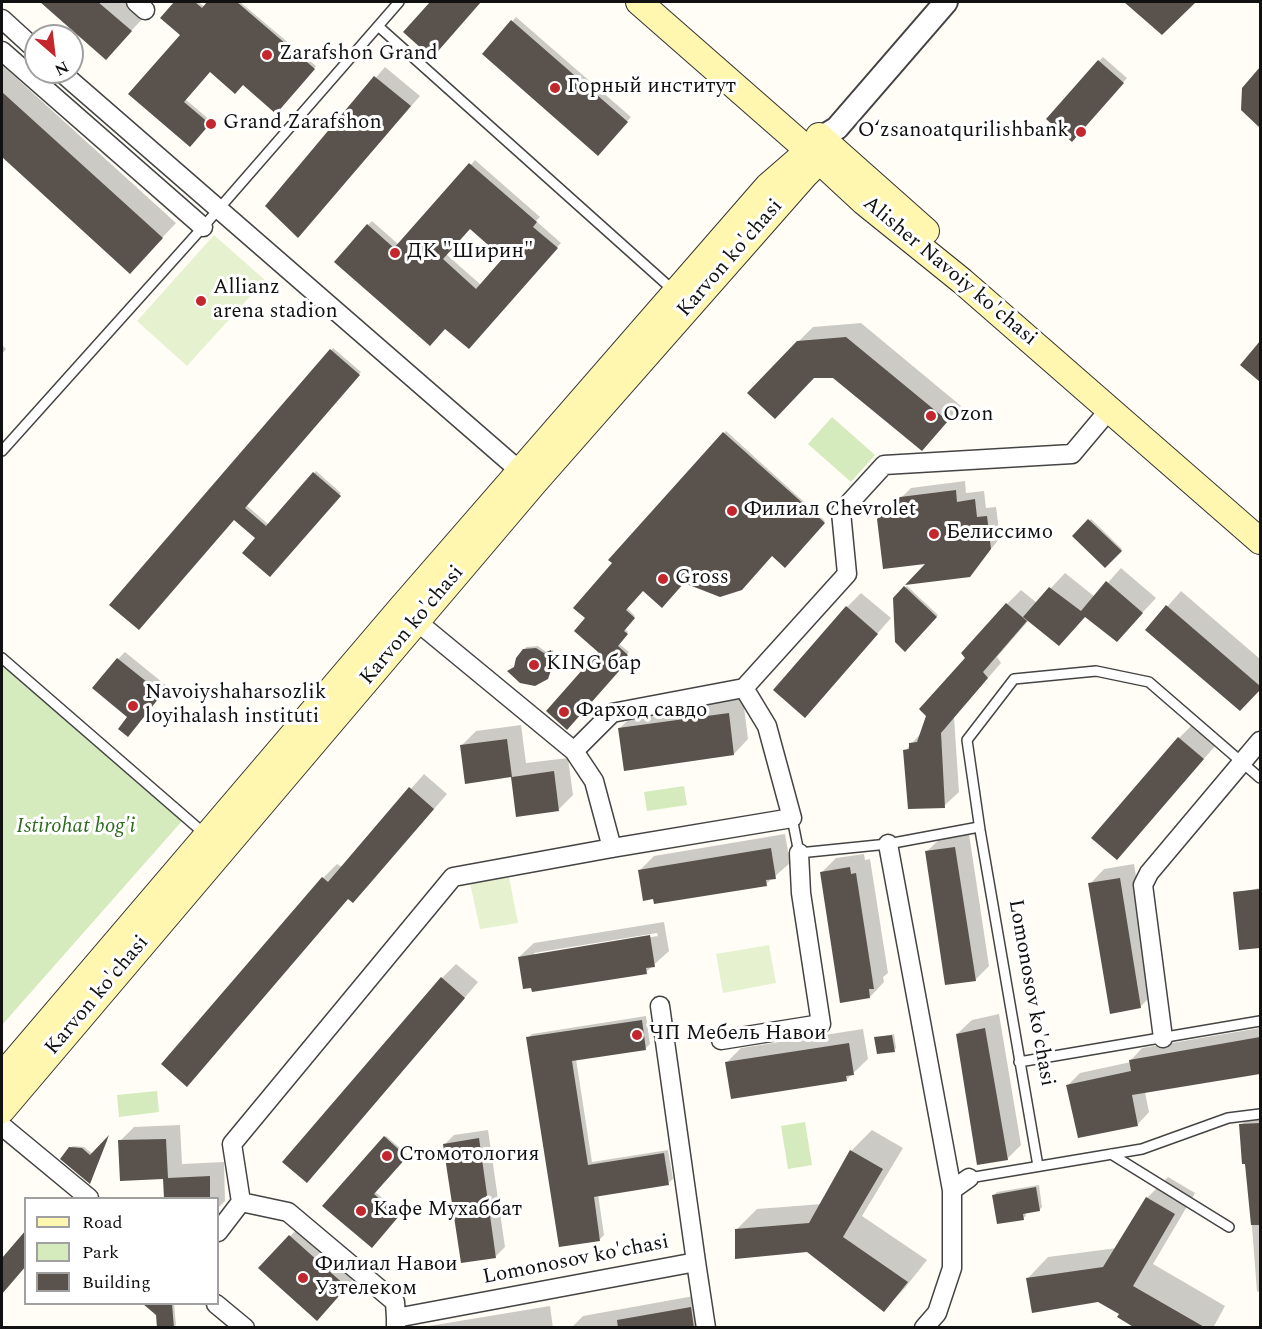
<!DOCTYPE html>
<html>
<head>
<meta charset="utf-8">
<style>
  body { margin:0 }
  #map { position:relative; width:1262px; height:1329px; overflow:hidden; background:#fffdf5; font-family:Spectral,serif }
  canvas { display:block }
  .frame { position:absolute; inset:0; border:3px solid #111; pointer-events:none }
  .legend { position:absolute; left:24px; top:1197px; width:195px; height:108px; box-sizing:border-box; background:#fff; border:2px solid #a0a0a0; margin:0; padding:8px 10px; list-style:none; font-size:18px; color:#111 }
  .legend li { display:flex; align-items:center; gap:12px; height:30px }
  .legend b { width:30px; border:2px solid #a0a0a0 }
  .north { position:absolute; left:24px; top:24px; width:60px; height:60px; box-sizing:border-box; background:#fff; border:2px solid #a0a0a0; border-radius:50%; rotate:152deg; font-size:16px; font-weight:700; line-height:24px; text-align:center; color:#111 }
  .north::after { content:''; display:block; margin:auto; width:21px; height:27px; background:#c4262e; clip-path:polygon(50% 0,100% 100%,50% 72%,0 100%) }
</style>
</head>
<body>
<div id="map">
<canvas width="1262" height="1329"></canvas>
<div class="frame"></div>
<ul class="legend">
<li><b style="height:8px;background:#fff6b0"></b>Road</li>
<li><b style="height:16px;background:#d5ebbd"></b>Park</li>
<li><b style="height:16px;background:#5a524d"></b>Building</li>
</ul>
<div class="north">N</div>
</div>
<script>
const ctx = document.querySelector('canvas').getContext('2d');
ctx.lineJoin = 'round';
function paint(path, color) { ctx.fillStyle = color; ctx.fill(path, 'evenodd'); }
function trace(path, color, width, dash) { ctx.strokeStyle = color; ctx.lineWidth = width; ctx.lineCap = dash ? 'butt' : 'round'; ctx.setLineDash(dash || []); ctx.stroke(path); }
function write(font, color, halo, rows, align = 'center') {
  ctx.font = font + ' Spectral,serif'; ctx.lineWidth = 6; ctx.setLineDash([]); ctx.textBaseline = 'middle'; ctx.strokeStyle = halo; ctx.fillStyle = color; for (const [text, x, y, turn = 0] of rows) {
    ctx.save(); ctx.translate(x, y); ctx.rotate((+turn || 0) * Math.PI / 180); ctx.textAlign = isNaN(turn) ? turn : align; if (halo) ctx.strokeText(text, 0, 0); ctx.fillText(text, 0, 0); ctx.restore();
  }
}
const green = new Path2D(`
  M832,417L875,455L851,482L808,444Z
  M2,666L182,821L2,1025Z
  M684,786L687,805L647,811L644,792Z
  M157,1091L159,1112L119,1117L117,1095Z
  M805,1122L812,1165L788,1169L781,1126Z`);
const pitch = new Path2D(`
  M214,235L265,280L187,366L137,321Z
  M509,877L518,923L480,929L470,883Z
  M769,945L776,983L723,993L716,954Z`);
const shadow = new Path2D(`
  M42,2H129L145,16L106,58Z
  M176,2H198L205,7L209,2H240L316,66L276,112L243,83L210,70L185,99L211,121L190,145L130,94L182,34L162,18Z
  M432,2H480L436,51L405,32Z
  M1126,2L1161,3L1194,2L1162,33Z
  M516,17L631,117L603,149L484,54Z
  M1103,57L1127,78L1076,136L1099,61Z
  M2,65L176,223L130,272L2,155Z
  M385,67L420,96L307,226L267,206Z
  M1260,69V126L1243,110V88Z
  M475,160L540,217L536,221L561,243L473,343L368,225L372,221L399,245ZM471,227L505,258L481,285L446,254Z
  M861,323L961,406L922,449L798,342L813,327Z
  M2,345L6,349L2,354Z
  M333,348L361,372L246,505L269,525L316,471L341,493L270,575L257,538L234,518L112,604Z
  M726,431L825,521L784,566L772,554L643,589L627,608L635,616L624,628L628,632L618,643L629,652L618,665L620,667L567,727L600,652L587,618L614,563L611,559Z
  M965,481L966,493L984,491L986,508L996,507L1000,538L969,576L929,562L879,520L911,488Z
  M1091,519L1122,549L1105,566L1074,536Z
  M1121,568L1156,598L1131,625L1086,616L1029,620L997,657L1001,663L954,717L959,792L944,806L905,751L922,732L967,658L1007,604L1021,590L1037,603L1065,573L1095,597Z
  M907,586L938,615L905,650L895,598Z
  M1181,591L1260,659V689L1240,709L1147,630Z
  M861,593L891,618L805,716L847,607Z
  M538,646L546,652L553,650L554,661L549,676L516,666L526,647Z
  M125,652L168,687L135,728L129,716L118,659Z
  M743,699L748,739L734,754L619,729L634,714Z
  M1193,724L1217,744L1117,858L1179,738Z
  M521,725L526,763L568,758L573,795L558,810L518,815L512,776L466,782L462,745L476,731Z
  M424,774L447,794L367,887L353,901L349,898L163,1064L323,878L337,864L342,867Z
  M785,834L790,863L766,884L640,870L654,856Z
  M969,834L989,966L975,980L926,852L941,838Z
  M864,854L865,860L870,859L888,973L883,977L884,982L870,997L822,872L836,858Z
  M1134,864L1155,992L1140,1007L1090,884L1104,869Z
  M1260,888V946L1240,949L1234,893Z
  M664,922L669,951L646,972L519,957L534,943ZM657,933L658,936L534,956V953Z
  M456,964L478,982L321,1167L442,978Z
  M999,1014L1021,1145L1007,1159L957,1034L972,1020Z
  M646,1016L650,1044L646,1048L576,1059L592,1162L668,1150L673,1179L668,1183L598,1194L604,1235L600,1239L528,1038L532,1034Z
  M1260,1028V1072L1145,1092L1149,1112L1138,1124L1068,1085L1080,1073L1131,1062V1060L1142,1048Z
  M863,1029L868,1059L846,1080L727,1062L741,1048Z
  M894,1034L896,1048L894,1050L876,1038Z
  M1260,1117V1291L1257,1292L1247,1162L1241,1125L1248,1118Z
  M180,1125L182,1164L224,1162L225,1201L218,1208V1198H165L164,1177L120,1141L134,1127Z
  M488,1130L505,1247L496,1256L445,1144L454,1135Z
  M872,1130L903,1148L862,1216L927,1260L904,1289L884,1310L807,1251L736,1230L757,1209L822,1204L851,1151Z
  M386,1136L407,1154L374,1191L400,1213L372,1246L324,1206Z
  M108,1139L90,1182L62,1159L73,1146L84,1147L93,1154Z
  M1168,1177L1195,1193L1153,1264L1225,1306L1213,1328H1138L1121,1313L1098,1301L1028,1278L1048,1257L1117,1248L1147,1198Z
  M1039,1185L1042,1207L1039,1210L1025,1212L1026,1216L1023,1218L994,1195L997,1192Z
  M297,1229L353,1279L324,1312L261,1268Z
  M705,1294L707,1328H571L583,1316Z
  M145,1304H174L176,1325L174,1327Z
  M550,1306L553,1328H428L429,1326Z`);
const building = new Path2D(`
  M40,2H98L132,31L106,60Z
  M174,2H195L202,8L207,2H237L315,69L276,114L243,85L235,94L210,72L184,102L210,124L190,147L128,94L180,35L160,18Z
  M430,2H481L432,58L403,32Z
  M1124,2H1196L1162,35Z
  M511,20L628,122L598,156L482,54Z
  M1098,60L1124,83L1072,142L1046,119Z
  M1260,67V128L1241,110L1242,88Z
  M374,76L411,106L298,238L265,206Z
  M2,92L163,238L130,274L2,157Z
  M469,163L537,222L533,227L558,248L469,349L445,329L430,346L334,262L367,224L394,248ZM470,229L503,258L476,289L443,259Z
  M846,337L948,421L922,451L833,378H814L775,419L747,393L797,341Z
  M1260,341V382L1240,365Z
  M330,349L360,375L245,508L266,526L313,472L341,496L270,577L242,553L255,538L234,520L139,630L109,605Z
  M723,432L825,523L785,568L772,556L742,590L720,597L684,583L662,608L643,591L626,610L635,618L624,631L628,634L618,646L628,655L617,667L620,670L567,730L546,711L598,652L574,631L585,618L573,608L612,563L608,560Z
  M956,490L957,502L975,499L977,517L987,516L991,549L970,577L905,585L925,564L883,569L877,519L900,497Z
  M1088,519L1122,551L1105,568L1072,536Z
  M1106,581L1143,613L1117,642L1085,617L1059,646L1023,617L1049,587L1081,611Z
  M904,586L937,617L905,652L895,642L893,598Z
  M1006,603L1027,621L983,672L988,678L941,733L945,808L908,809L903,750L909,749V743L917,742L926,716L919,709L965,658L961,653Z
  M1166,605L1260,686V690L1240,711L1145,630Z
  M846,606L878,634L805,718L773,690Z
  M536,648L544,653L551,650L553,664L548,679L535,686L520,683L507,671L514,667L516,658L523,649Z
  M117,658L162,694L128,737L118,729L127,717L92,688Z
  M729,713L734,755L624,771L618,728Z
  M1178,737L1204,759L1117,860L1091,838Z
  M507,739L512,777L554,771L559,811L516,817L511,777L465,784L460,745Z
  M409,787L434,809L353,903L348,899L187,1087L161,1064L322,877L328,882Z
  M955,847L976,981L945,985L925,851Z
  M771,848L776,879L766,880L767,886L654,904L653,899L643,901L638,870Z
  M850,867L851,874L856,873L874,989H869L870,998L840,1003L820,872Z
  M1120,878L1141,1008L1110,1014L1088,883Z
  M1260,889V948L1239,950L1233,892Z
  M650,935L655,967L646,968L647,974L532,992L531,988L523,989L518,957Z
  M441,977L465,998L307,1183L282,1162Z
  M642,1020L646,1050L572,1061L588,1165L664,1153L669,1185L594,1197L600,1241L559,1247L526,1037Z
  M985,1028L1008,1160L977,1165L956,1034Z
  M892,1035L895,1052L877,1054L874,1037Z
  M1260,1037V1074L1132,1095L1138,1126L1078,1138L1066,1085L1131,1071L1129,1060Z
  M849,1043L854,1075L846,1076L847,1081L731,1099L725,1062Z
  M1260,1123V1225H1251L1245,1164H1242L1239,1124Z
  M109,1135L90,1184L60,1159L69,1147L82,1148L90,1155Z
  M384,1136L407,1157L374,1194L399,1216L372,1248L322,1206Z
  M479,1138L496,1258L461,1263L443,1144Z
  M166,1139L168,1178L210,1176V1198H164L163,1179L120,1181L118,1140Z
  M850,1150L883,1169L843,1237L908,1282L884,1312L807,1252L735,1259V1229L809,1223Z
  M1036,1187L1040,1211L1023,1214L1024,1220L997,1224L992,1195Z
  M1146,1197L1175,1214L1133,1286L1206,1328H1135L1117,1317L1119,1314L1098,1302L1032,1313L1026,1278L1103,1267Z
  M26,1230V1266L2,1294V1258Z
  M289,1235L347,1287L317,1321L258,1268Z
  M143,1304H172L174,1328H157L156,1315Z
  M691,1307L694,1328H618L617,1320Z`);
const service = new Path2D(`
  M378,26L673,290
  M2,451L203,227L399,2
  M2,658L206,835
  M792,818L799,853L888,844L979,827
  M1019,1062L1260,1021
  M1111,1154L1229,1227
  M1038,1166L980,830L967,740L1014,679L1096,671L1149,682L1260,778
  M969,1178L1142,1149L1228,1118L1260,1114`);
const minor = new Path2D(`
  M136,2L145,10
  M2,19L36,50
  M2,51L203,227
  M61,72L528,478
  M409,615L574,751L594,781L612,848
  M574,751L612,713L744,688L847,574L841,512L884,465L1072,454L1109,410
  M888,844L952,1190
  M1163,1038L1143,885L1149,873L1260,741
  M721,1040L821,1024L801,893L799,853
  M2,1126L89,1198
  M241,1202L288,1212L395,1302L396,1318
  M218,1232L241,1202L232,1144L453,877L612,848L792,818L767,726L744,688
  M696,1262L706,1328
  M216,1304L245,1328
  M396,1328V1318L696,1262L660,1006
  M924,1328L937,1313L952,1268V1190L969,1178`);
const tertiary = new Path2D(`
  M821,138L837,128L946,2`);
const secondary = new Path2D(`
  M639,2L809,151L864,202L962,281L1260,541
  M819,136L926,231
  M2,1076L401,608L768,186L806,153
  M2,1110L534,483L806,174L819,161L830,146`);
const markers = [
  [267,55,6,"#c4262e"],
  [555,88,6,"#c4262e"],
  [211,124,6,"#c4262e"],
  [1081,132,6,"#c4262e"],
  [395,253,6,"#c4262e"],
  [201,301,6,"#c4262e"],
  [931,416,6,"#c4262e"],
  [732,511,6,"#c4262e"],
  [934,534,6,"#c4262e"],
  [663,579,6,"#c4262e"],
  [534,665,6,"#c4262e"],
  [133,706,6,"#c4262e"],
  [564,712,6,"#c4262e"],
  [637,1035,6,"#c4262e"],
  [387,1156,6,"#c4262e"],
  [361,1211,6,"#c4262e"],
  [303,1278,6,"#c4262e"]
];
const poiNames = [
  ["Zarafshon Grand",279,55],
  ["Горный институт",567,88],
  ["Grand Zarafshon",223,124],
  ["Oʻzsanoatqurilishbank",1069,132,"right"],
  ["ДК \"Ширин\"",407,253],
  ["Allianz",213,289],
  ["arena stadion",213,313],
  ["Ozon",943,416],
  ["Филиал Chevrolet",744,511],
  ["Белиссимо",946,534],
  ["Gross",675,579],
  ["KING бар",546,665],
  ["Navoiyshaharsozlik",145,694],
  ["loyihalash instituti",145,718],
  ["Фарход савдо",576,712],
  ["ЧП Мебель Навои",649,1035],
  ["Стомотология",399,1156],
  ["Кафе Мухаббат",373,1211],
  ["Филиал Навои",315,1266],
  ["Узтелеком",315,1290]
];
const streetNames = [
  ["Karvon ko'chasi",731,259,-49],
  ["Alisher Navoiy ko'chasi",949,272,40],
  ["Karvon ko'chasi",413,626,-50],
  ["Lomonosov ko'chasi",1030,993,80],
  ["Karvon ko'chasi",98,996,-50],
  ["Lomonosov ko'chasi",576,1261,-11]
];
const parkNames = [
  ["Istirohat bog'i",76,828]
];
paint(green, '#d5ebbd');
paint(pitch, '#e6f2cf');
paint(shadow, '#0003');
paint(building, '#5a524d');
trace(service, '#444', 12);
trace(minor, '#444', 21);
trace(tertiary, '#444', 26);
trace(secondary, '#333', 28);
trace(service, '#fff', 9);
trace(minor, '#fff', 18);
trace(tertiary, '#fff', 22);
trace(secondary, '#fff6b0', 26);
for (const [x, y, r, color] of markers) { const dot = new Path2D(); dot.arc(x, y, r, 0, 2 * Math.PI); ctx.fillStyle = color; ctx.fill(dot); trace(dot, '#fff', 2); }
write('21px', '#111', '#fff', poiNames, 'left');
write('21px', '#111', '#fff', streetNames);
write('italic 21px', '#2f6b1f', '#fff', parkNames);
</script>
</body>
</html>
